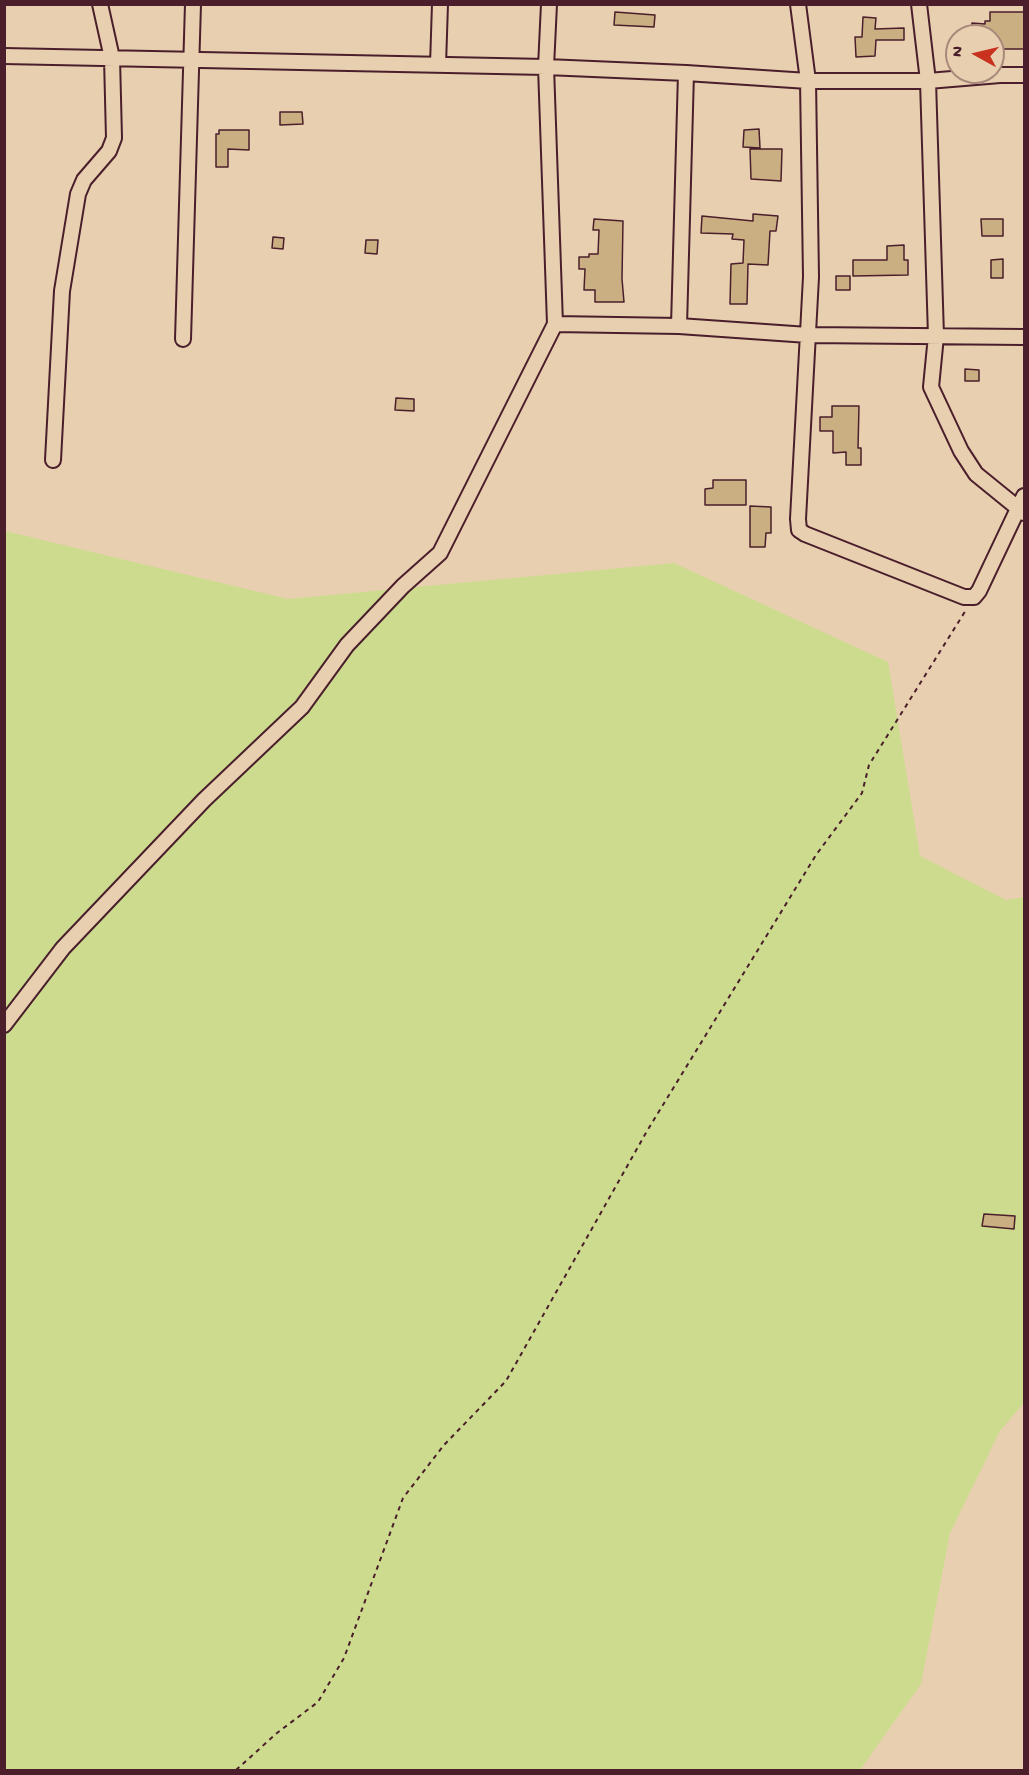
<!DOCTYPE html>
<html>
<head>
<meta charset="utf-8">
<style>
  body { margin:0 }
  #map { position:relative; width:1029px; height:1775px; overflow:hidden; background:#e8cfb0; font-family:"Gochi Hand",sans-serif }
  canvas { display:block }
  .frame { position:absolute; inset:0; border:6px solid #4a1f2b; pointer-events:none }
  .north { position:absolute; left:945px; top:24px; width:60px; height:60px; box-sizing:border-box; background:#e8cfb0; border:2px solid #a9897b; border-radius:50%; rotate:278deg; font-size:16px; font-weight:700; line-height:24px; text-align:center; color:#4a1f2b }
  .north::after { content:''; display:block; margin:auto; width:21px; height:27px; background:#c8321e; clip-path:polygon(50% 0,100% 100%,50% 72%,0 100%) }
</style>
</head>
<body>
<div id="map">
<canvas width="1029" height="1775"></canvas>
<div class="frame"></div>
<div class="north">N</div>
</div>
<script>
const ctx = document.querySelector('canvas').getContext('2d');
ctx.lineJoin = 'round';
function paint(path, color) { ctx.fillStyle = color; ctx.fill(path, 'evenodd'); }
function trace(path, color, width, dash) { ctx.strokeStyle = color; ctx.lineWidth = width; ctx.lineCap = dash ? 'butt' : 'round'; ctx.setLineDash(dash || []); ctx.stroke(path); }
const green = new Path2D(`
  M5,531L288,599L674,563L888,662L920,856L1006,900L1024,897V1403L1000,1431L950,1533L921,1684L860,1770H5Z`);
const building = new Path2D(`
  M615,12L655,15L654,27L614,25Z
  M990,12H1024V49H993V36H971L972,23L985,24V21H990Z
  M863,17L876,18L875,29L904,28V40H876L875,56L856,57L855,37H862Z
  M280,112H302L303,124L280,125Z
  M759,129L760,148L743,147L744,130Z
  M219,130H249V150L228,149V167H216V134H219Z
  M750,149H782L781,181L751,179Z
  M753,214L778,216L776,231H770L768,265L748,264L747,304H730L731,264L743,263L744,240L732,239L733,234L701,233L702,216L753,221Z
  M594,219L623,221L622,279L624,302H595V290H584L585,269H579V257H589V254H598L599,230H593Z
  M981,219H1003V236H982Z
  M273,237L284,238L283,249L272,248Z
  M366,240H378L377,254L365,253Z
  M904,245V260H908V275L853,276V260H887V246Z
  M1003,259V278H991V260Z
  M836,276H850V290H836Z
  M965,369L979,370V381H965Z
  M396,398L414,399V411L395,410Z
  M832,406H859L858,448H861V465H846V452L833,453V431H820V417H832Z
  M713,480H746V505H705V489L713,488Z
  M750,506L771,507V533H766L765,547H750Z
  M984,1214L1015,1216L1014,1229L982,1226Z`);
const path = new Path2D(`
  M236,1770L277,1733L318,1702L344,1658L403,1498L444,1445L506,1381L647,1131L816,855L862,793L869,765L966,610`);
const minor = new Path2D(`
  M798,4L808,81L811,277L798,519L799,530L805,534L964,597H974L979,591L1024,496
  M919,4L928,81L936,336L931,387L961,451L976,474L1024,513
  M4,56L546,67L686,73L808,81H928L1000,75H1024
  M438,65L440,4
  M555,324L679,326L808,335L1024,337
  M679,326L686,73
  M183,339L193,4
  M53,460L62,291L78,194L84,180L109,151L114,138L112,58L100,4
  M4,1025L63,948L204,800L302,707L347,645L403,586L440,553L555,324L546,67L549,4`);
paint(green, '#cddb8f');
paint(building, '#c9af81');
trace(building, '#4a1f2b', 1.5);
trace(minor, '#4a1f2b', 18);
trace(path, '#4a1f2b', 2, [4.5, 4.5]);
trace(minor, '#e8cfb0', 14);
</script>
</body>
</html>
